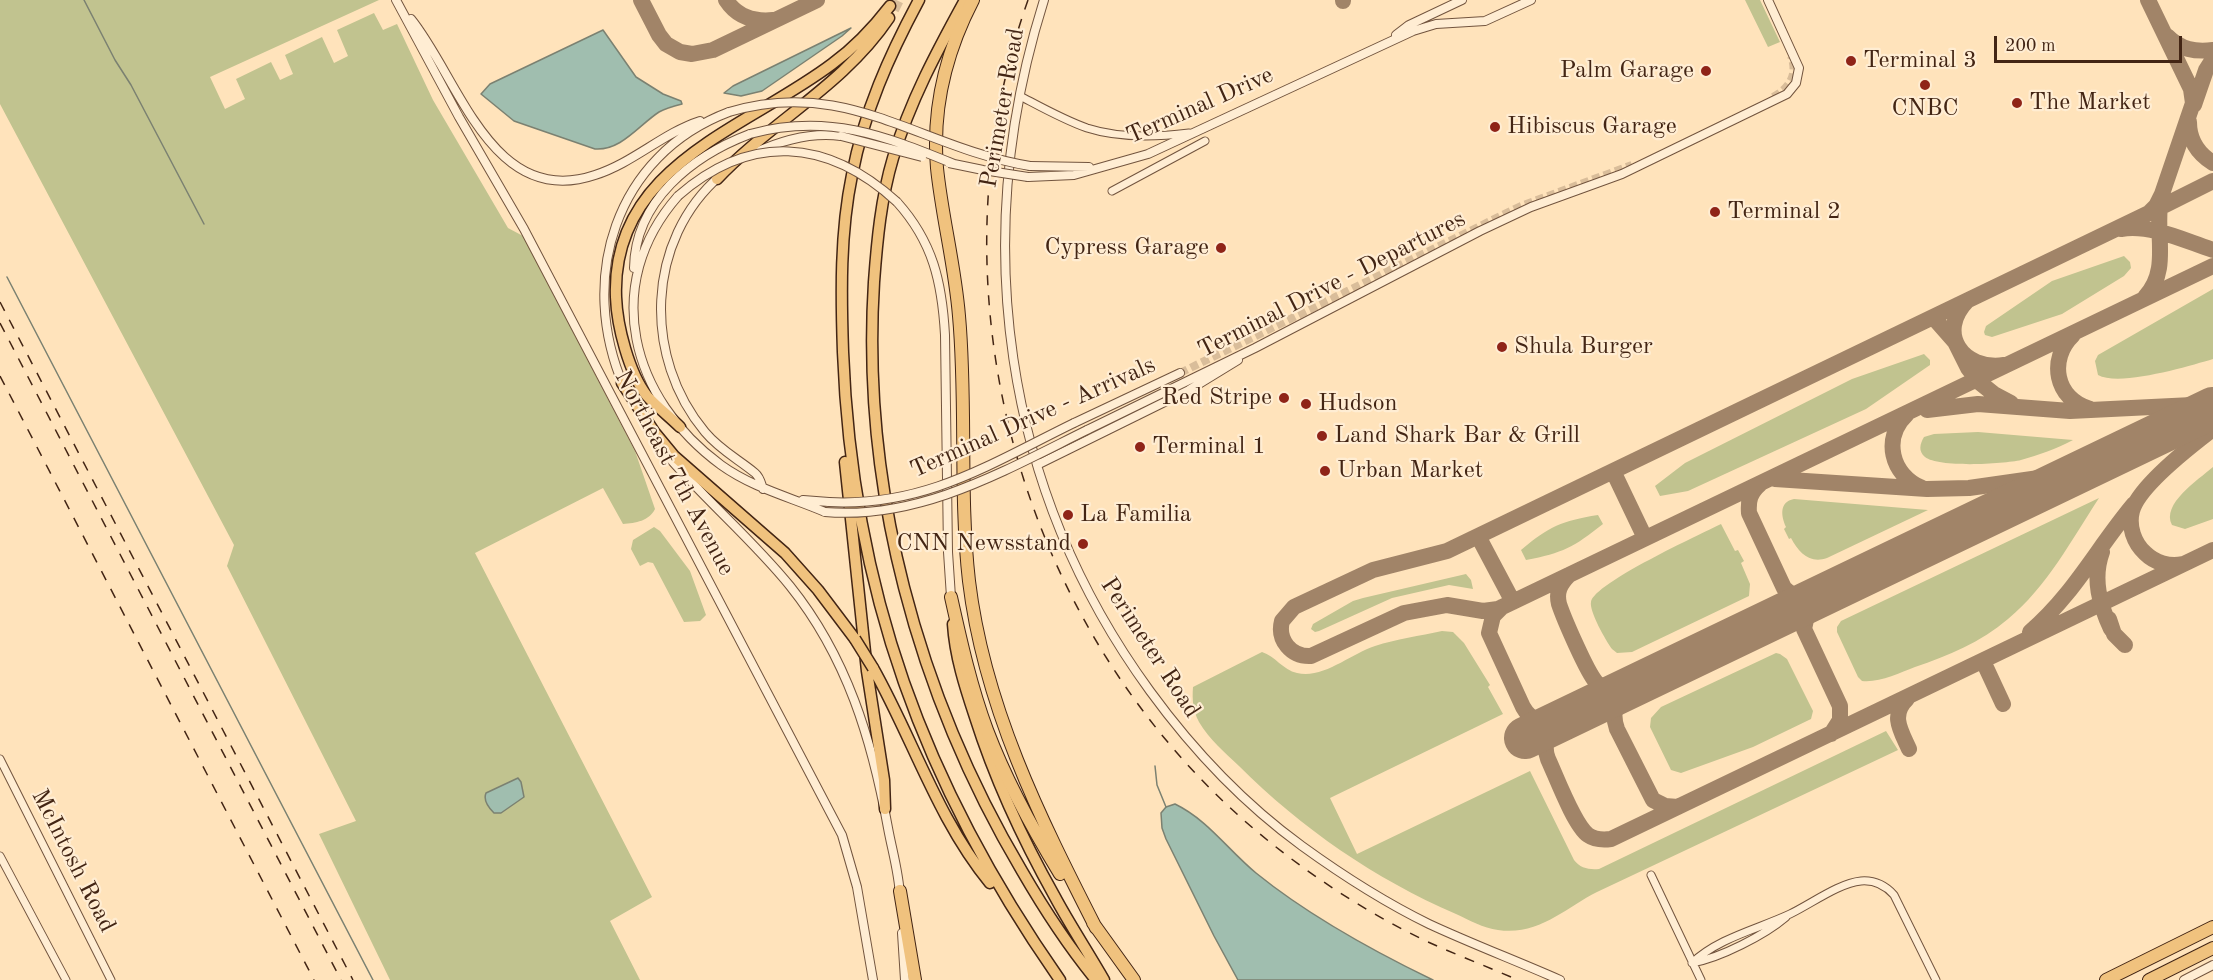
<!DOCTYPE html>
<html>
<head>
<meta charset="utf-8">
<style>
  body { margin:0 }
  #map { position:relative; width:2213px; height:980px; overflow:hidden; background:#ffe3bb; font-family:"Old Standard TT",serif }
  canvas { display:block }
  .scale { position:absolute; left:1994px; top:36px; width:188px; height:27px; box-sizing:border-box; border:3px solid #432514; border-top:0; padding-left:8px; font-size:18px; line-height:21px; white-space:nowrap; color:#432514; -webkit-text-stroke:4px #ffedd3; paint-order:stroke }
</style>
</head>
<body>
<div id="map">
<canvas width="2213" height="980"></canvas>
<div class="scale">200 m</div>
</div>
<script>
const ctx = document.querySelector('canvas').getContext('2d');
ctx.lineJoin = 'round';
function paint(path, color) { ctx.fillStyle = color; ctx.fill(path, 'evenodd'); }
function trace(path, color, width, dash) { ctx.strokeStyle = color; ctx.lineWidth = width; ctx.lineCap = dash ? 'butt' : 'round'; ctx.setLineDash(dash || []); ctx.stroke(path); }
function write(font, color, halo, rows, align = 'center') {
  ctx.font = font + ' "Old Standard TT",serif'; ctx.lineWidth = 4.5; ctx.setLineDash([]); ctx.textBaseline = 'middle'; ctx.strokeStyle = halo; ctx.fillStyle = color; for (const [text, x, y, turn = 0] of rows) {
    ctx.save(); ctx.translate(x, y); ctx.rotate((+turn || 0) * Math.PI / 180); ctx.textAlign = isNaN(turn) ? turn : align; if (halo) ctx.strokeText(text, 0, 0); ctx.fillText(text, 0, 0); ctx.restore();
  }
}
const green = new Path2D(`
  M0,0H379L210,77L225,109L245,99L236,79L271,62L280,80L293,74L285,55L322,37L334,63L348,56L337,30L374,13L383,30L397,24L433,100L508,228L523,236L635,451L655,509C649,521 636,523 623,524L603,488L475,553L652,897L610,921L640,980H390L319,834L356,821L227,566L234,545L0,104Z
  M1745,0H1760L1780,42L1768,47Z
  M2124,256L2130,262L2131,268L2124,276L2062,314L1992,337L1985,335L1984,332L1986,326L2052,281Z
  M2213,289V359C2189,366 2120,387 2098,375L2095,361L2098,355Z
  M1924,354L1930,360V365L1866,409L1688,491L1660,496L1655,486L1685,463L1852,379Z
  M1978,432L2073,440C2056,449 2039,455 2021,460C2004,464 1939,468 1925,457C1918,451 1920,444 1924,437L1934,434Z
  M2213,467V519L2185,529L2172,525C2161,504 2198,480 2213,467Z
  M2099,498C2072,539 2047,587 2008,619C1981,642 1948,656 1915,667C1899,673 1879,683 1862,681L1858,677L1837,632V627L1841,621Z
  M1794,499L1928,510L1827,558C1810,564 1799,553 1791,538L1789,539L1784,529L1786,527C1781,516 1779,502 1794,499Z
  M1598,515L1603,524C1574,547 1563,553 1526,560L1521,550C1550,526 1561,521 1598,515Z
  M1721,524L1735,551L1738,550L1744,561L1741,563L1750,584L1749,596L1632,652L1617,653L1612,649C1606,641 1589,611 1591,602C1594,583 1701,534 1721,524Z
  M654,527L660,531L690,571L706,615L700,621L684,622L653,563L648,562L640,566L631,549L633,540Z
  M1466,574L1471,580L1473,589L1449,585L1392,598L1319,631L1315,632L1311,629L1313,624L1353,601L1363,598Z
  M1442,631L1453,632L1464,643L1490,685L1488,687L1503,714L1330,798L1357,854L1530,771L1574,860C1580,868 1589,870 1599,869L1886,731L1898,750L1597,892C1565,908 1539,936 1498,930C1483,928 1469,920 1456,914C1375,879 1301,828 1239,766C1225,753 1209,739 1199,722C1193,711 1192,700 1193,687L1262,652C1275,656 1283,670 1297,673C1324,679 1350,654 1375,646C1396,639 1420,636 1442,631Z
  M1776,653L1780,654L1787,659L1813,711L1811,719L1753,747L1681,773L1671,770L1650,727L1651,718L1661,707Z`);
const water = new Path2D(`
  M851,28L842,36L762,91L741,96L724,93L733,86Z
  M603,30L636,77L663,94L681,101L682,104C674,106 666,108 659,112C639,125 621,151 595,149L514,121L481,94L490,84Z
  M518,778L521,782L524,797L501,813H494C489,808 483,800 486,793Z
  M1175,804C1208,820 1228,850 1256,873C1309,916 1371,950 1433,980H1238L1214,936L1166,839L1162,828L1161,813L1166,807Z`);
const stream = new Path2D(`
  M84,0L115,60L131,85L204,224
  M7,277L373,980
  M1155,766L1157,785L1166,807`);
const taxiway = new Path2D(`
  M641,0L659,35L666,44L680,52L692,54L713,50L817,0
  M726,0C737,17 753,22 773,20
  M1343,0V1
  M2148,0L2191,89L2193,103L2162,194L2156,206L2149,213L1447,551L1373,570L1294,607L1282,621C1277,640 1291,657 1311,656L1404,613L1447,605L1483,611L1498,609L2213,266
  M2167,36C2181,50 2195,52 2213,50
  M2194,105L2206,70L2213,59
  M2189,122C2189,140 2197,153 2213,163
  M2155,210L2213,181
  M2121,229C2152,224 2185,241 2213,250
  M2145,297C2171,270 2154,232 2161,199
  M1967,301C1936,333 1963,371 2004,365
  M1933,317L1955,342L1968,368L1979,382L1994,394L2011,403
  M2073,335C2048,359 2055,399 2090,409
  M1927,410L1978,404L2070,411L2213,404
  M1907,414C1882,438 1891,475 1922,488
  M1613,471L1645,538
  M1775,479L1927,489L1969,488L2039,478L2079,467L2125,450
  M1760,484C1750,493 1748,500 1749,513L1784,588C1797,601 1809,599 1826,594
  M1478,536L1513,602
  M2102,552C2092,579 2100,605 2111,629
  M2183,564C2170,567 2155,563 2145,553C2134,543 2128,526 2132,511C2139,486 2192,445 2213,429
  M1569,575C1560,584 1556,592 1559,604C1564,619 1587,672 1596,682C1604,691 1616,691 1627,689
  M1823,596L1808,610L1804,629L1840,706V720L1831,734
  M1502,607L1493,616L1489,633L1523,707C1531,721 1543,725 1560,721
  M2109,619L2114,634L2125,645
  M2030,632C2075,593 2097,548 2134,504
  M1983,661L2003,704
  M1627,689C1616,701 1611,712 1617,729L1653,800L1665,806L1678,807
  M1907,699C1890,715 1901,731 1909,749
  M1560,721C1548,733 1542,743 1548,759C1556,776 1574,825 1588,835C1595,840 1603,840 1611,839L2213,550`);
const runway = new Path2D(`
  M1525,738L2213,408`);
const tertiaryTunnel = new Path2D(`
  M1773,97C1790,88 1798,74 1791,56
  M1180,373L1521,206L1632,165`);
const primaryTunnel = new Path2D(`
  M894,10L899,0`);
const minor = new Path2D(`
  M1020,96C1041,107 1064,120 1087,128C1118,138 1157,137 1189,133
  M1112,191L1205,141
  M0,759L111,980
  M0,856L66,980
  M1651,875L1701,980
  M1692,963C1718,938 1758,929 1790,914C1811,904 1839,883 1861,881C1874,880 1885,885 1894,895L1936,980
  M1692,963C1720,958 1765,935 1786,917`);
const tertiary = new Path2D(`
  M396,0L459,117L524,229L842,835L857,887L873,980
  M1044,0C969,238 1002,488 1150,691C1193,750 1243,803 1302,846C1342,875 1384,902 1429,924C1472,944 1517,961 1560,980
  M411,19C459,78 492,210 595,175C633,163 663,133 700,121
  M1396,35L1409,25L1462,0
  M754,153C782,140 811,132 841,136
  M1030,166L1089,167
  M721,175C645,240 643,358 705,432C720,450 738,459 755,473C760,477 761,483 763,489
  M1028,177L1074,175L1148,154L1413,31L1436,24L1485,21L1531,0
  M678,196C600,285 631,399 721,465C753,488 790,497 825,512
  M897,202C933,242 942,282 945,335L948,552L951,597
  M634,268C635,201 692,156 750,134
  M624,387C577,279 615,155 729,112
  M1074,423L1180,373
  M1087,430L1255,348L1480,231L1531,207L1622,174L1787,94L1796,83L1799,68L1768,0
  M665,453C705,500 752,539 790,586C847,657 872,740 888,828C892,850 899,873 900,896
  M1037,465L1189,390L1238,360
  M803,500L829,502
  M902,933L905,980
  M2184,980L2213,965`);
const primary = new Path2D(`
  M919,0C889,56 864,112 852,175C840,233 841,293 843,352C852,589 924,786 1060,980
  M965,0C937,51 910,101 893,158C881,198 877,241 874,282C861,487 918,696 1022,871C1044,909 1068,946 1096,980
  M717,179C772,121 844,85 889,18
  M622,383L655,433L674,456L785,553L818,590L855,639
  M680,427C670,417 657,407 647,396C629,373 617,326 616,297C611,165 746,129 832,64C854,48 873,28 890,6
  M845,462L867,671L884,780L885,809
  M953,624C955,656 965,687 975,717C995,780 1023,840 1055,897C1070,925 1088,952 1104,980
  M873,668C913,739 938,820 990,883`);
const motorway = new Path2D(`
  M973,0C946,52 932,109 937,168C942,217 955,266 959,316C967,404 959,493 969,581C984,706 1040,818 1096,928
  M951,597C961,642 971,687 987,730C1006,780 1032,828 1060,874
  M900,891L915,980
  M1093,923L1134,980
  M2106,980L2213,927
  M2149,980L2213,948`);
const rail = new Path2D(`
  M1028,0C925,290 1020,630 1254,829C1306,873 1365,912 1428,942C1457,955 1488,967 1518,980
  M0,302L353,980
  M0,323L341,980
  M0,376L314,980`);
const tertiaryBridge = new Path2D(`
  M729,112C847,76 920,148 1030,166
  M750,134C827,113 883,135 954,164
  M841,136L922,157
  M949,163L983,170L1028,177
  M678,196C750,133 827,138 897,202
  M829,502C925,507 990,464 1074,423
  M825,512C920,520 1004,471 1087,430`);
const primaryBridge = new Path2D(`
  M855,639L873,668`);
const markers = [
  [1851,61,6,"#8f2418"],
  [1706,71,6,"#8f2418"],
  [1925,85,6,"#8f2418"],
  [2017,103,6,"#8f2418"],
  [1495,127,6,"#8f2418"],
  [1715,212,6,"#8f2418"],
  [1221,248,6,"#8f2418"],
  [1502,347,6,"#8f2418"],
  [1284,398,6,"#8f2418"],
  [1306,404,6,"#8f2418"],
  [1322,436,6,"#8f2418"],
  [1140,447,6,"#8f2418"],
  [1325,471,6,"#8f2418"],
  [1068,515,6,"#8f2418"],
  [1083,544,6,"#8f2418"]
];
const poiNames = [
  ["Terminal 3",1863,61],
  ["Palm Garage",1694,71,"right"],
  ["The Market",2029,103],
  ["CNBC",1925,109,"center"],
  ["Hibiscus Garage",1507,127],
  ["Terminal 2",1727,212],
  ["Cypress Garage",1209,248,"right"],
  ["Shula Burger",1514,347],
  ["Red Stripe",1272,398,"right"],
  ["Hudson",1318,404],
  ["Land Shark Bar & Grill",1334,436],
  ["Terminal 1",1152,447],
  ["Urban Market",1337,471],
  ["La Familia",1080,515],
  ["CNN Newsstand",1071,544,"right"]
];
const streetNames = [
  ["Terminal Drive",1200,106,-24],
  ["Perimeter Road",1003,108,-80],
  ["Terminal Drive - Departures",1332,285,-27],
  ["Terminal Drive - Arrivals",1033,418,-24],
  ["Northeast 7th Avenue",674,473,62],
  ["Perimeter Road",1150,648,57],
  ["McIntosh Road",73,861,63]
];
paint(green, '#c1c38f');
paint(water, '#a0beaf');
trace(water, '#7b8171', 1.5);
trace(stream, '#7b8171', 1.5);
trace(taxiway, '#a18468', 16);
trace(runway, '#a18468', 42);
trace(tertiaryTunnel, '#d9bd9a', 8, [8, 4]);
trace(primaryTunnel, '#d9bd9a', 10, [10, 5]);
trace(minor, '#72543e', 9);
trace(tertiary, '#72543e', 10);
trace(primary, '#432514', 13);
trace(motorway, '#432514', 14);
trace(minor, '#ffedd3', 7);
trace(tertiary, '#ffedd3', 8);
trace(primary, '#f0c27e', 10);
trace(motorway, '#f0c27e', 12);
trace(rail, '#432514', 1.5, [10, 10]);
trace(tertiaryBridge, '#72543e', 10, []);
trace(primaryBridge, '#432514', 13, []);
trace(tertiaryBridge, '#ffedd3', 8);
trace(primaryBridge, '#f0c27e', 10);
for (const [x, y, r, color] of markers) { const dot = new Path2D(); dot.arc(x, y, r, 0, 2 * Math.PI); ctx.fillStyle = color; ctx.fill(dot); trace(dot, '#ffedd3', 2); }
write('24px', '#432514', '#ffedd3', poiNames, 'left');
write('24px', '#432514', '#ffedd3', streetNames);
</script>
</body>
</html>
